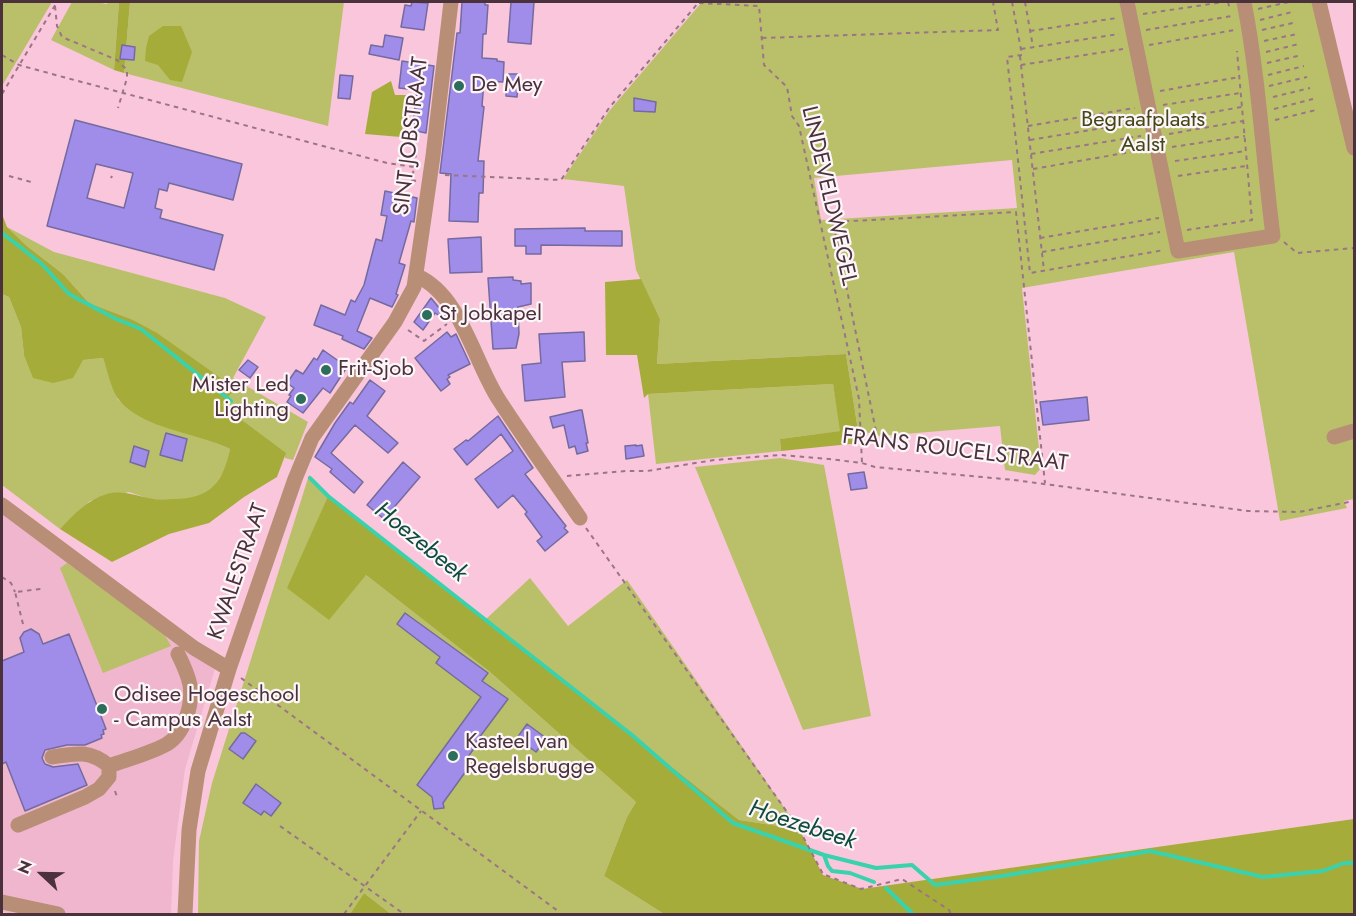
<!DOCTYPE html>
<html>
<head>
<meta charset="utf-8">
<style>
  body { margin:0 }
  #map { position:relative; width:1356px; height:916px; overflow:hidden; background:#fac6db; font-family:Jost,sans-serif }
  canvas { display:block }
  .frame { position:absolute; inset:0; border:3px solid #4a313c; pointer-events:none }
  .north { position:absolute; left:12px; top:844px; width:60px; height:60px; -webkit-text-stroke:4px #fdf6f9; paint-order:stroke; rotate:292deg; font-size:16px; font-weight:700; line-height:24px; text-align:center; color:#4a313c }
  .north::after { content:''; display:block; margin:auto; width:21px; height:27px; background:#4a313c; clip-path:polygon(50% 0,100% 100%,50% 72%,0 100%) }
</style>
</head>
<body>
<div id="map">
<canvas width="1356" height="916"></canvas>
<div class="frame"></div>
<div class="north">N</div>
</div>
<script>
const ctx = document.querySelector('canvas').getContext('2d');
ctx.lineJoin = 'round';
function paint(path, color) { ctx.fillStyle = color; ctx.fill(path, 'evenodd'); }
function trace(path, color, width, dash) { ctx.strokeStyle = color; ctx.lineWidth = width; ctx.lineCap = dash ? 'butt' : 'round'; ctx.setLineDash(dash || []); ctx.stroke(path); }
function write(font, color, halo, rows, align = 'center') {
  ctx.font = font + ' Jost,sans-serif'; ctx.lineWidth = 4.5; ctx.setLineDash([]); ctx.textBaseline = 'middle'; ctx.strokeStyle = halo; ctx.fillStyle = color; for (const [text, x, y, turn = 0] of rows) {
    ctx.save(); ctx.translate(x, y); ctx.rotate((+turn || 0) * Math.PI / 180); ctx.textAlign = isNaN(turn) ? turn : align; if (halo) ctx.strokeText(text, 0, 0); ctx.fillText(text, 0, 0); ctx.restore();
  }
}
const built = new Path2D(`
  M2,497L198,642L219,655L185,769L173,861L171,914H15L2,912Z`);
const green = new Path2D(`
  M2,2H52L2,86Z
  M72,2H98L106,4L110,2H119L114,70L51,40Z
  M130,2H344L328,126L124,73Z
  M702,2H1324L1354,127V499L1344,501L1347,508L1280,521L1234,252L1022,288L1041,468L1035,475L1005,470L1000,426L880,436L858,430L846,354L657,364L660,319L636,270L624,186L563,179L610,110ZM1012,160L1017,208L821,220L814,178Z
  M7,227L54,252L225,298L266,317L233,378L308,422L293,460L285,458V453L222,405L234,387L131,319L89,303L63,274L27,246Z
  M2,294L9,297L21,327L24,355L83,360L103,358L118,400L230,449L227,467L214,486L204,494L190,499H150L129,492L90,501L60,529L2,485Z
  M833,384L841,431L780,439L781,451L656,464L648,394Z
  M780,458L824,465L871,716L803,730L695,467Z
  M309,475L328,496L288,588L366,575L490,672L636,802L627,817L604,876L664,914H391L364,893L350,914H198L199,841L212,783Z
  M67,563L162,630L171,646L103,673L60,568Z
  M530,578L568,626L627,580L799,829L739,820L485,620Z`);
const forest = new Path2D(`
  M119,2H130L124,73L114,70Z
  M163,26H181L192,52L182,82L170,80L158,65L145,61L146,48L149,36Z
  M391,81L395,95H408L401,137L365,134L372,92Z
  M2,214L7,227L27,246L63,274L89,303L131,319L157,333L235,388L222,405L286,453L277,477L244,497L209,523L169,534L112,562L60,529C74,514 87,500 107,494C122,490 134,495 148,498C155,500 164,499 171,499C208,500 223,484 230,449C196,432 145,430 120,401C112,393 107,369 103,358L83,360L73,378L53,383L33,378L24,355L21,327L9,297L2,294Z
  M641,279L660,319L657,364L846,354L860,443L781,451L780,439L840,431L833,384L648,394L644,398L637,355H606L605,282Z
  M328,496L739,820L799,829L823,875L862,889L1354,819V914H664L604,876L627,817L636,802L490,672L366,575L329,620L287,588Z
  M364,893L391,914H350Z`);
const stream = new Path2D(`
  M2,233L42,264L69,294L114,318L141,329L231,401
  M310,478L328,496L632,735L733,823L824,855L876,868L912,865L935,885L1002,876L1150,851L1263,877L1323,871L1344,863H1354
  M824,855L828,866L832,871L850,873L874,882
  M886,888L913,914`);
const building = new Path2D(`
  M412,2L428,3L424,30L401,27L405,5L411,6Z
  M462,2H485V5H488L486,34H483L482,58L497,59V61L504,62L503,82L484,81L482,106L484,107L478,161H484L483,193H479L478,222L449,221L451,174L440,173L457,33H460Z
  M511,2H534L531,44L508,42Z
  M385,35L403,38L399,60L369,54L371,45L383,47Z
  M122,45L135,47L134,60L120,59Z
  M402,61L434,66L426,133L412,130L417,90L399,88Z
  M507,74H519L517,97L506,96Z
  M340,75L353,76L350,99L338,98Z
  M634,98L656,102L655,112L634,111Z
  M75,120L242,164L233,200L169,183L167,191L159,189L155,208L162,210L160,218L223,235L214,270L47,226ZM96,164L133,173L124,208L87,198Z
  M385,191L417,198L414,222L411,221L399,263L405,265L396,294L398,295L392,307L370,298L357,331L372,338L364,349L342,339L343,336L314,325L321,305L345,315L351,300L355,302L364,285L376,239L382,241L387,216L381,215Z
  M585,228V231H622V246L541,245V254H526V246H515V229Z
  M481,237L482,272L450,273L448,239Z
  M513,277V280L521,281V284L531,283V304L518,307L519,334L516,348L493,349L488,278Z
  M431,298L445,315L447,321L435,313L423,330L414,322Z
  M447,332L451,337L456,334L470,364L448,375L450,377L447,379L450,384L441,391L415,358Z
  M584,332L585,361L562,362L565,397L525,401L522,365L541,363L539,334Z
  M323,350L347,367L330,393L323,388L303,413L287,402L291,396L289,395L294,388L287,383L296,370L303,374L314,358L317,360Z
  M248,360L258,367L250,378L239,370Z
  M370,380L385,391L367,416L398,443L388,453L355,425L331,453L363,482L354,493L330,472L332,469L315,457L335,423L350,402L353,404Z
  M1087,397L1089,420L1043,425L1040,402Z
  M580,410H582L588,443H586L588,451L577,454L575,446L569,448L564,425L553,428L550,417Z
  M498,416L533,468L525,474L566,526L564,528L568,532L545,551L537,541L542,537L525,514L527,512L513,495L498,508L475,479L513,451L501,434L467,465L454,449L466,440L468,441Z
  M166,433L187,439L182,461L160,455Z
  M636,445V446L642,445L644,456L626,459L625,446Z
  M134,446L149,451L145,467L130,462Z
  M403,462L420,477L384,519L367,505Z
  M864,472L867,488L851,490L848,474Z
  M405,613L488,673L482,681L508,699L473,746L475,747L465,761L466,771L443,803L444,808L434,809L432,797L417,785L481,697L436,663L440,657L397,624Z
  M31,629L39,634L43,644L69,634L106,729L103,730L104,734L101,735L102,738L85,745H67L45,750L42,758L45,764L53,767L78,764L87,785L25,811L6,762L2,764V661L24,652L20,638L24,632Z
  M527,724L546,738L536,752L517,738Z
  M241,733H245L256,741L243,759L229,749Z
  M256,784L281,803L271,816L264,811L261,815L243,803Z`);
const path = new Path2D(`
  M1012,2L1022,55L1007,57L1030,273L1164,250
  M1025,2L1033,47
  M1228,2L1230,10
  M699,3L759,6L764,65L787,87L792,116L799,126L859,399L862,463
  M55,6L57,26L62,37L117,60L127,70V78L118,108
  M1258,9L1289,2
  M1143,14L1224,2
  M1260,20L1292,12
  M1146,30L1232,16
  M1262,30L1293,23
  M1030,31L1117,18
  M762,38L998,30L993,2
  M1264,41L1297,34
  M1149,45L1235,30
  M1021,49L1119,34
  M1266,52L1299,44
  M2,55L19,65L63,77L387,163L414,167
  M1020,56L1044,271
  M1267,63L1302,55
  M1021,65L1123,49
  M1268,75L1304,66
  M1269,86L1307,77
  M1160,91L1239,77
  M2,94L57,2
  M1273,97L1310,88
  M1163,105L1240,93
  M1274,109L1313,99
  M1166,120L1242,107
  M1275,120L1316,110
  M1028,126L1135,108
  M1169,134L1243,121
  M1030,140L1139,122
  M1172,147L1245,136
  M1031,154L1141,136
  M1175,161L1246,151
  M1033,169L1142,150
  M445,175L561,180L609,108L699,2
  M9,176L35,183
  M1178,176L1246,166
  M111,178L112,176
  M416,181L412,180L416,154L421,155
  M1187,230L1252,220L1237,51
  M1040,238L1159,218
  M1284,242L1297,253L1354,248
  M1042,252L1160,232
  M408,330L424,341L447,324
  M876,431L833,222L1016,212L1045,483
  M567,476L626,471H647L714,460L781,455L829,459L862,463L875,467L1014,480L1248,511L1299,512L1354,501
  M586,528L799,829L823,874L861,889L902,879L949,910L951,914
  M2,577L11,583L15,592
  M23,624L15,592L41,589
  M241,678L558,911
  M115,791L117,797
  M280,826L404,914
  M344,914L421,811`);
const minor = new Path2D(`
  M1127,2L1178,251L1273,236C1263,158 1259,79 1244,2
  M1319,2L1354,148
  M417,276C461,295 474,362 499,400C525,440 553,479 580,518
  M1334,437L1354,431
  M2,505L194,648L229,669
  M52,757C76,753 90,750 109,766C128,759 149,754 167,744C184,734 193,705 190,685C188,675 183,664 178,654
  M18,825L85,797L99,789L109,777V766
  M2,902L58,914
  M185,914L189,830L198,771L229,669L295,479L312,438L395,322L414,287L433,156L451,2`);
const markers = [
  [459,86,6,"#2d6d5b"],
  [427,315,6,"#2d6d5b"],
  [326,370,6,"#2d6d5b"],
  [301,399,6,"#2d6d5b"],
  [102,709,6,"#2d6d5b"],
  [453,756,6,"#2d6d5b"]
];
const poiNames = [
  ["De Mey",471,86],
  ["St Jobkapel",439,315],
  ["Frit-Sjob",338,370],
  ["Mister Led",289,386,"right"],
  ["Lighting",289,411,"right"],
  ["Odisee Hogeschool",114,696],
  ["- Campus Aalst",114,721],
  ["Kasteel van",465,743],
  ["Regelsbrugge",465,768]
];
const parkNames = [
  ["Begraafplaats",1143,121],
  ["Aalst",1143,146]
];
const streetNames = [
  ["SINT JOBSTRAAT",412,136,-83],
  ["LINDEVELDWEGEL",828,196,77],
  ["FRANS ROUCELSTRAAT",955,451,7],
  ["KWALESTRAAT",239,572,-71]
];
const waterNames = [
  ["Hoezebeek",420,543,39],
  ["Hoezebeek",802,826,18]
];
paint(built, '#efb6ce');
paint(green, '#bac069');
paint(forest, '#a6ac39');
trace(stream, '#3ad2ac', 4);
paint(building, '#a08dea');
trace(building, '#746a9f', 1.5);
trace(path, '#9a7585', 2, [4.5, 4.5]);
trace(minor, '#b88f76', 15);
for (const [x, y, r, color] of markers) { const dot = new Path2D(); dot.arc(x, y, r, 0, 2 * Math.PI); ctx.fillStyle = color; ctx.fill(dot); trace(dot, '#fdf6f9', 2); }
write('22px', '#4a313c', '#fdf6f9', poiNames, 'left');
write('22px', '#444618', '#fdf6f9', parkNames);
write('22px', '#4a313c', '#fdf6f9', streetNames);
write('italic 24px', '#0e4c3d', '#fdf6f9', waterNames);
</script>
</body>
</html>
